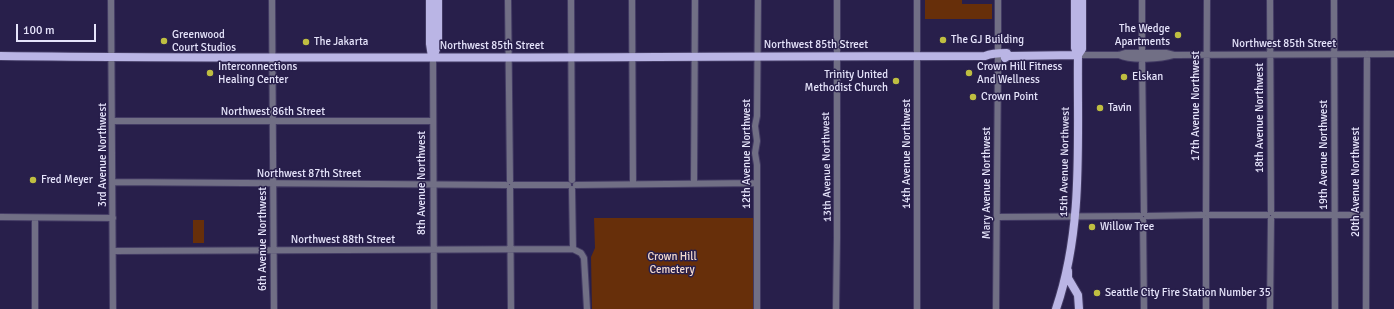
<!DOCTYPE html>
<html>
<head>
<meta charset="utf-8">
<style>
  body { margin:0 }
  #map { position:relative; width:1394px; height:309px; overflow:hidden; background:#281f4b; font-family:Signika,sans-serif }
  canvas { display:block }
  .scale { position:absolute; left:16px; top:24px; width:80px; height:18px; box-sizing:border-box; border:2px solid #e6e4fb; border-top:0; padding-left:5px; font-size:12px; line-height:14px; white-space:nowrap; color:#e6e4fb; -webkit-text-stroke:3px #281f4b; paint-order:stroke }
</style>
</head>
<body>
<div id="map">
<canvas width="1394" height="309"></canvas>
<div class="scale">100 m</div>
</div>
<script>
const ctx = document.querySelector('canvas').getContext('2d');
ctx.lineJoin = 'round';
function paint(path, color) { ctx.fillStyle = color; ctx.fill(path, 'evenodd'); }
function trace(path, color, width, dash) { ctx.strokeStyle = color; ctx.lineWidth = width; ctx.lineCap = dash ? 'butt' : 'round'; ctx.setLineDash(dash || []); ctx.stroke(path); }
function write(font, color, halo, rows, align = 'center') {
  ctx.font = font + ' Signika,sans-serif'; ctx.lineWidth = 3; ctx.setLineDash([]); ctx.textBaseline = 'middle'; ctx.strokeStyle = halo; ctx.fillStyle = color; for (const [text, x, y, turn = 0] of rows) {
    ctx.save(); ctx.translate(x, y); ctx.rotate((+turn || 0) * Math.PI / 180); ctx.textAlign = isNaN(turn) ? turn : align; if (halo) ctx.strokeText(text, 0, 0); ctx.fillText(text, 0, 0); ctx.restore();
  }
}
const green = new Path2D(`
  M925,0H962V4H992V19H925Z
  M594,218H753V309H592L591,257L595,248Z
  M193,220H204V243H193Z`);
const minor = new Path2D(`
  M111,0L113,309
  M272,0L274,309
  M508,0L510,181
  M571,0L572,180
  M632,0L633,183
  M1142,0V53
  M1270,0L1271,212
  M1334,0L1335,309
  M998,53V0
  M1078,55H1119L1125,53H1166L1174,55L1394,54
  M1119,55C1131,61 1161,59 1174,55
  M433,57L434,309
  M1142,58L1144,213
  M113,121H433
  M113,182L506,185
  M694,183L695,0
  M513,185H568
  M576,185L757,183
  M510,188L511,309
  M572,189L573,249L581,253L584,258L587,309
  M1206,212L1207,0
  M1209,215H1267
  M1274,215H1366
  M1147,216L1202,215
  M0,217L113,218
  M997,217L1140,216
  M35,218V309
  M1206,218V309
  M1143,220L1144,309
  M113,251L573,249
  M757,309V165L755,153L757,141L755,126L757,116L758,0
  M836,309L837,237V0
  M917,309V0
  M996,309L998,58
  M1270,309L1271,219
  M1366,309L1367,54`);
const major = new Path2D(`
  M430,0V44L432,57
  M1078,55L1082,49V0
  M0,56C328,60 657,56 985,56C992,53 999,53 1007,53L1008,56
  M433,57L438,44V0
  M1005,58L1008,56L1078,55
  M1068,271V278L1078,295L1079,309
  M1056,309C1084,227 1077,140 1078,55L1075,48V0`);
const markers = [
  [1178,35,4,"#bfbe41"],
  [943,40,4,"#bfbe41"],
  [164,41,4,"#bfbe41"],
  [306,42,4,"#bfbe41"],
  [210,73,4,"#bfbe41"],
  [969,73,4,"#bfbe41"],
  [1124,77,4,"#bfbe41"],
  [896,81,4,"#bfbe41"],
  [973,97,4,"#bfbe41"],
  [1100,108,4,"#bfbe41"],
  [33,180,4,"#bfbe41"],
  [1092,227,4,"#bfbe41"],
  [1097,293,4,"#bfbe41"]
];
const poiNames = [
  ["The Wedge",1170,29,"right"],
  ["Apartments",1170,42,"right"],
  ["Greenwood",172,35],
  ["Court Studios",172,48],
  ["The GJ Building",951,40],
  ["The Jakarta",314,42],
  ["Interconnections",218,67],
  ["Healing Center",218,80],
  ["Crown Hill Fitness",977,67],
  ["And Wellness",977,80],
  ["Trinity United",888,75,"right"],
  ["Methodist Church",888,88,"right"],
  ["Elskan",1132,77],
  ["Crown Point",981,97],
  ["Tavin",1108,108],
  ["Fred Meyer",41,180],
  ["Willow Tree",1100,227],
  ["Seattle City Fire Station Number 35",1105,293]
];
const streetNames = [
  ["Northwest 85th Street",1284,44],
  ["Northwest 85th Street",816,45],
  ["Northwest 85th Street",492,46],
  ["17th Avenue Northwest",1196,106,-90],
  ["Northwest 86th Street",273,112],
  ["18th Avenue Northwest",1260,118,-90],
  ["12th Avenue Northwest",747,154,-90],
  ["14th Avenue Northwest",907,154,-90],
  ["3rd Avenue Northwest",103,155,-90],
  ["19th Avenue Northwest",1324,155,-90],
  ["15th Avenue Northwest",1065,162,-89],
  ["13th Avenue Northwest",827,167,-91],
  ["Northwest 87th Street",309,174],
  ["20th Avenue Northwest",1356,182,-90],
  ["8th Avenue Northwest",422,183,-90],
  ["Mary Avenue Northwest",987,183,-90],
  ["6th Avenue Northwest",263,239,-90],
  ["Northwest 88th Street",343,240]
];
const parkNames = [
  ["Crown Hill",672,257],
  ["Cemetery",672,270]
];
paint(green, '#672f0a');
trace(minor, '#433b64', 8);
trace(major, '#433b64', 10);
trace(minor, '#716f85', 6);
trace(major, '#bab5e5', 8);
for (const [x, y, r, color] of markers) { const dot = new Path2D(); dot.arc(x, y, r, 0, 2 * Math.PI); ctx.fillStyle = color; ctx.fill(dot); trace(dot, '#281f4b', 1.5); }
write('11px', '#e6e4fb', '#281f4b', poiNames, 'left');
write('11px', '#e6e4fb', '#281f4b', streetNames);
write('11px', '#f4dbce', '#281f4b', parkNames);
</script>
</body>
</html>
